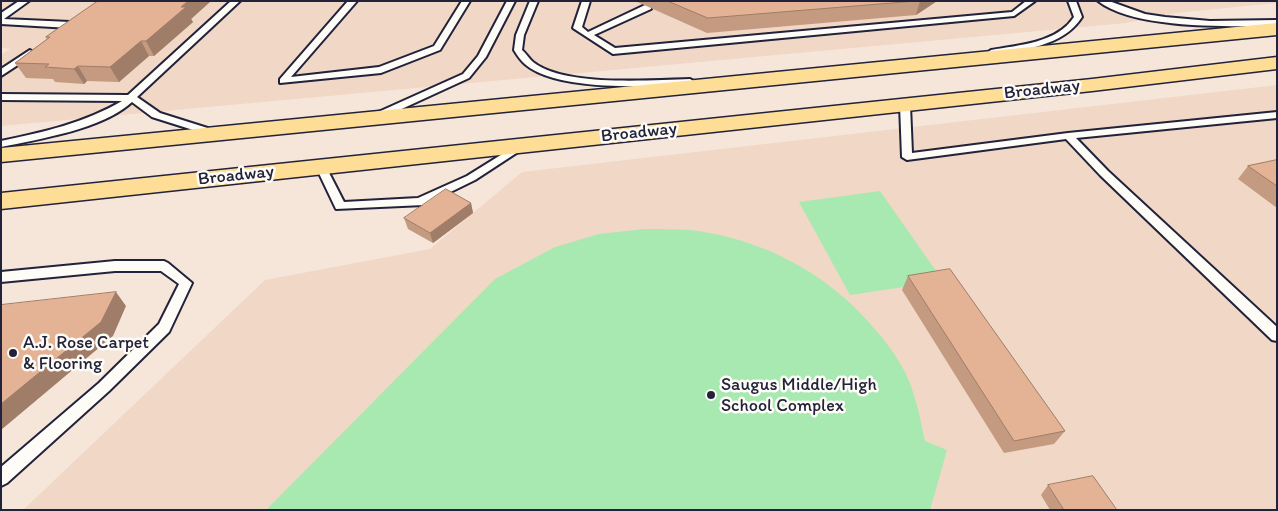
<!DOCTYPE html>
<html>
<head>
<meta charset="utf-8">
<style>
  body { margin:0 }
  #map { position:relative; width:1278px; height:511px; overflow:hidden; background:#f6e6da; font-family:Itim,sans-serif }
  canvas { display:block }
  .frame { position:absolute; inset:0; border:2px solid #22223b; pointer-events:none }
</style>
</head>
<body>
<div id="map">
<canvas width="1278" height="511"></canvas>
<div class="frame"></div>
</div>
<script>
const ctx = document.querySelector('canvas').getContext('2d');
ctx.lineJoin = 'round';
function paint(path, color) { ctx.fillStyle = color; ctx.fill(path, 'evenodd'); }
function trace(path, color, width, dash) { ctx.strokeStyle = color; ctx.lineWidth = width; ctx.lineCap = dash ? 'butt' : 'round'; ctx.setLineDash(dash || []); ctx.stroke(path); }
function write(font, color, halo, rows, align = 'center') {
  ctx.font = font + ' Itim,sans-serif'; ctx.lineWidth = 5; ctx.setLineDash([]); ctx.textBaseline = 'middle'; ctx.strokeStyle = halo; ctx.fillStyle = color; for (const [text, x, y, turn = 0] of rows) {
    ctx.save(); ctx.translate(x, y); ctx.rotate((+turn || 0) * Math.PI / 180); ctx.textAlign = isNaN(turn) ? turn : align; if (halo) ctx.strokeText(text, 0, 0); ctx.fillText(text, 0, 0); ctx.restore();
  }
}
const built = new Path2D(`
  M1,1H1277V3L1175,13L1126,23L1,126V55L10,49L1,48Z
  M1277,85V510H23L265,280L430,249L522,172Z`);
const green = new Path2D(`
  M880,191L943,281L850,295L799,202Z
  M644,229C659,229 675,229 690,230C760,238 826,272 871,325C887,342 905,367 912,389C918,406 921,424 925,441L947,450L930,510H266L495,279L555,247L599,234Z`);
const lane = new Path2D(`
  M19,1H29L4,19L70,22L74,25L70,28L1,24V13Z
  M231,1H240L137,97L160,113L217,131L218,133L217,135H209L152,117L132,102C103,129 40,139 1,147V141C44,132 84,123 122,101L1,100V94L128,95Z
  M348,1H357L291,77L379,67L434,46L462,1H470L440,50L381,73L280,83V79Z
  M507,1H515L486,57L469,78L382,118H374V114L463,74L478,56Z
  M530,1H538L524,35L522,50C526,53 529,59 533,62C565,87 650,80 690,79L695,82L690,85C649,86 559,92 526,65C521,61 517,55 514,50L516,35Z
  M582,1H590L582,27L588,32L645,5H651V9L594,35L615,48L1012,12L1026,1H1035L1014,16L613,54L573,28Z
  M1068,1H1076L1082,17C1063,47 1023,49 991,56L987,53L991,50C1019,45 1057,43 1074,17Z
  M1098,1H1109L1145,14L1165,17L1210,21L1277,20V26C1231,26 1135,30 1098,1Z
  M30,50L34,53L33,55L1,76V69Z
  M905,102L910,105L912,153L1068,133L1277,112V118L1076,138L1108,171L1277,327V341L1272,340L1100,175L1066,139L907,160L902,157L900,105Z
  M520,143L524,144L525,146L524,148L475,180L424,205L336,209L316,167L317,165H325L344,202L418,198L467,176Z
  M115,261H164L168,263L192,283L169,332L109,391L7,483L1,486V467L99,383L159,324L179,284L161,271H115L1,282V272Z`);
const highway = new Path2D(`
  M1277,23V35L1,162V148Z
  M1277,57V69L1092,91L1,209V193L1092,79Z`);
const wall = new Path2D(`
  M98,1H211L191,19L193,22L154,56H149L119,82L87,81L84,84L55,82L53,79L26,78L15,63L47,39L46,37Z
  M635,1H937L916,15L707,33Z
  M1277,160V208L1238,179L1248,166Z
  M471,203L473,213L433,243L408,229L404,218Z
  M908,276L1065,431L1054,444L1004,453L902,290Z
  M1048,485L1117,510H1050L1041,495Z`);
const shadedWall = new Path2D(`
  M188,1H211L191,19L193,22L154,56L146,41Z
  M920,1H937L916,15Z
  M141,41L149,56L119,82L110,67Z
  M78,66L87,81L84,84L74,69Z
  M471,203L473,213L433,243L430,233Z
  M116,292L126,306L113,336L1,430V404Z`);
const building = new Path2D(`
  M98,1H188L181,7H186L146,41H141L110,67L78,66L74,69L45,67L49,64L15,63L50,37H46Z
  M668,1H916L708,18Z
  M1277,160V186L1248,166Z
  M446,189L471,203L430,233L404,218Z
  M950,269L1065,431L1014,441L908,276Z
  M116,292L101,322L1,404V305Z
  M1093,476L1117,510H1064L1048,485Z`);
const markers = [
  [13,353,5,"#22223b"],
  [711,395,5,"#22223b"]
];
const streetNames = [
  ["Broadway",1042,90,-6],
  ["Broadway",639,133,-6],
  ["Broadway",236,176,-6]
];
const poiNames = [
  ["A.J. Rose Carpet",23,343],
  ["& Flooring",23,364],
  ["Saugus Middle/High",721,385],
  ["School Complex",721,406]
];
paint(built, '#f1d7c5');
paint(green, '#a8e9b1');
trace(lane, '#22223b', 4);
trace(highway, '#22223b', 3);
paint(lane, '#fdfcf7');
paint(highway, '#fedd96');
paint(wall, '#c49a80');
paint(shadedWall, '#a07d68');
paint(building, '#e4b395');
trace(building, '#a07d68', 1);
for (const [x, y, r, color] of markers) { const dot = new Path2D(); dot.arc(x, y, r, 0, 2 * Math.PI); ctx.fillStyle = color; ctx.fill(dot); trace(dot, '#fdfcf7', 2); }
write('18px', '#22223b', '#fdfcf7', streetNames);
write('18px', '#22223b', '#fdfcf7', poiNames, 'left');
</script>
</body>
</html>
